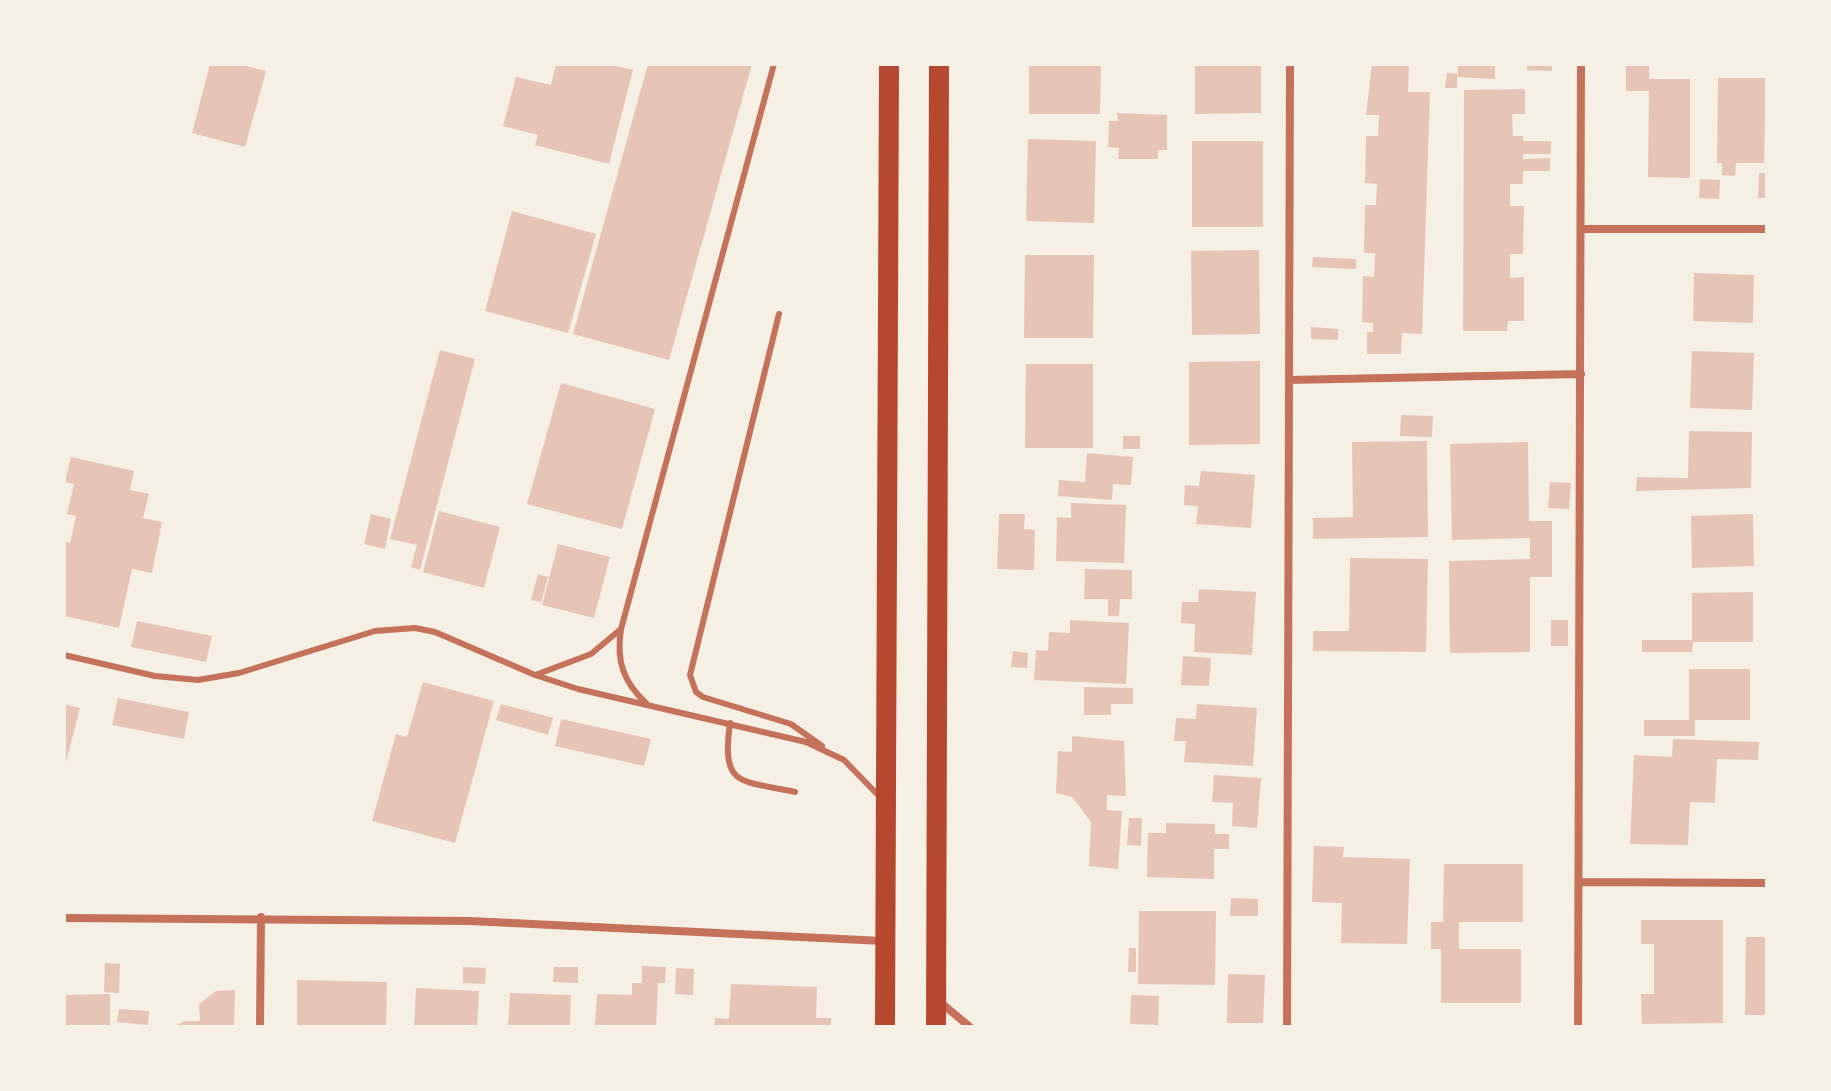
<!DOCTYPE html>
<html>
<head>
<meta charset="utf-8">
<style>
  body { margin:0 }
  #map { position:relative; width:1831px; height:1091px; overflow:hidden; background:#f6efe4; font-family:"PT Sans Narrow",sans-serif }
  canvas { display:block }
  .frame { position:absolute; inset:0; border:66px solid #f6efe4; pointer-events:none }
</style>
</head>
<body>
<div id="map">
<canvas width="1831" height="1091"></canvas>
<div class="frame"></div>
</div>
<script>
const ctx = document.querySelector('canvas').getContext('2d');
ctx.lineJoin = 'round';
function paint(path, color) { ctx.fillStyle = color; ctx.fill(path, 'evenodd'); }
function trace(path, color, width, dash) { ctx.strokeStyle = color; ctx.lineWidth = width; ctx.lineCap = dash ? 'butt' : 'round'; ctx.setLineDash(dash || []); ctx.stroke(path); }
const building = new Path2D(`
  M210,64H239L266,71L245,147L192,133Z
  M556,64H608L633,70L609,164L535,145L538,135L503,126L516,77L551,85Z
  M648,64H752L669,360L573,334Z
  M1029,64H1101L1100,114H1029Z
  M1195,64H1261V113L1195,114Z
  M1372,64H1409L1408,92H1430L1422,334L1402,333L1401,354H1367V332H1373V323L1362,322L1363,276L1374,277L1375,253H1364L1365,205H1376L1377,184L1365,183L1366,136H1378L1379,115H1366Z
  M1458,64H1495V79L1457,77V88H1445L1447,73L1458,74Z
  M1527,64H1552V71L1527,70Z
  M1626,64H1649V79H1690V178L1648,177L1649,91H1626Z
  M1718,78H1766L1764,163H1736L1735,176L1722,175V163H1717Z
  M1525,89V114H1512L1513,136H1523V141H1551V154H1523V159L1550,158V171H1523V184H1510V206H1524L1523,254H1510V278L1524,277V321H1508L1507,331H1463L1464,90Z
  M1117,113L1167,115V150H1158V159H1118L1119,148L1108,147L1109,121H1118Z
  M1028,139L1096,141L1094,223L1026,221Z
  M1192,141H1263V227H1192Z
  M1759,173H1767V198H1758Z
  M1700,179L1720,180L1719,199L1699,198Z
  M512,211L596,234L568,333L485,311Z
  M1259,250L1260,334L1192,335L1191,251Z
  M1025,255H1094L1093,338H1024Z
  M1313,257L1356,259V269L1312,267Z
  M1694,273L1754,275L1753,323L1693,321Z
  M1311,327L1338,329V340L1311,339Z
  M440,350L475,359L420,570L411,567L417,545L390,539Z
  M1692,351L1754,353L1752,410L1690,408Z
  M1260,361V444L1189,445V362Z
  M1026,364H1093V448H1025Z
  M561,383L655,409L622,529L527,504Z
  M1401,415L1433,416L1432,437L1400,436Z
  M1689,431L1752,432L1751,488L1636,491L1637,477L1688,478Z
  M1123,436H1140V449H1123Z
  M1427,441L1428,537L1313,539V518L1353,517L1352,442Z
  M1528,442L1529,521H1552V577H1530V652L1450,653L1449,561L1530,559V538L1452,540L1450,444Z
  M1087,453L1133,457L1131,485L1113,484L1112,500L1058,496L1059,480L1085,482Z
  M71,457L134,471L130,490L149,494L143,518L162,522L152,573L132,569L119,628L64,616V541L70,543L76,516L67,514L74,484L65,482Z
  M1201,471L1255,475L1251,528L1196,524L1198,506L1184,505L1185,485L1199,486Z
  M1550,482L1571,483L1569,509L1548,508Z
  M1071,503L1126,505L1124,563L1056,561L1057,517L1071,518Z
  M439,511L500,527L484,588L423,572Z
  M371,514L391,519L385,549L364,544Z
  M999,514H1025L1024,529L1035,530L1034,570L997,569Z
  M1753,514L1754,566L1692,568L1691,516Z
  M558,544L610,557L594,618L542,605Z
  M1350,558L1428,559L1426,652L1313,651V631H1349Z
  M1085,569L1132,570V599H1120L1119,616H1108V599H1084Z
  M538,574L548,577L541,602L531,600Z
  M1199,589L1256,592L1252,655L1194,652L1195,624L1181,623L1182,602H1198Z
  M1753,592V642H1693L1692,652H1642V640H1692V593Z
  M1070,620L1129,623L1126,684L1034,680L1036,650L1048,651L1049,632L1070,633Z
  M1551,620H1568V646H1551Z
  M137,621L212,636L206,662L131,647Z
  M1013,651L1028,653L1027,668L1011,667Z
  M1183,656L1211,658L1209,686L1181,685Z
  M1689,669H1750V720H1695V736H1644V720H1689Z
  M423,682L494,701L455,843L372,821L396,734L407,737Z
  M1084,687L1133,688V704H1111V715H1084Z
  M118,698L189,712L184,739L112,725Z
  M64,704L80,708L65,766H64Z
  M501,704L553,718L548,735L496,720Z
  M1197,704L1257,708L1253,766L1184,762L1186,741H1174L1176,718L1196,719Z
  M561,719L651,739L644,766L555,746Z
  M1072,736L1124,741L1126,796L1107,795V810L1122,811L1118,869L1089,866L1091,822L1072,797L1056,793L1058,751L1072,752Z
  M1673,739L1759,742L1758,760L1717,759L1715,803L1690,802L1688,845L1630,844L1634,755L1672,757Z
  M1214,775L1261,778L1257,828L1232,826L1233,803L1212,802Z
  M1129,818H1142L1141,846L1127,845Z
  M1166,823L1215,824V834H1229V849H1214V879L1147,877L1148,833H1166Z
  M1314,846L1344,847L1343,857L1410,859L1407,944L1341,943L1342,903L1312,902Z
  M1444,864H1523V922H1459V949H1521V1003H1441V949H1431V922H1443Z
  M1231,898L1258,899V916H1230Z
  M1139,911H1216L1215,985L1138,984Z
  M1641,920H1723V1023L1642,1024L1641,994H1654V944H1641Z
  M1746,937H1767V1015H1745Z
  M1129,948H1136V972H1128Z
  M105,963L120,964L119,993L104,992Z
  M642,966L666,967L665,983H658L656,1027H595L597,994L632,995V983H642Z
  M463,967L486,968L485,984L463,983Z
  M554,967H578V983L553,982Z
  M676,968L694,969L693,995L675,994Z
  M1228,974L1265,975L1263,1023H1227Z
  M297,980L387,982L386,1027H297Z
  M731,984L817,987L816,1018H831V1027H714L715,1018L729,1019Z
  M416,988L479,991L477,1027H414Z
  M235,990L234,1027H172L185,1021H200L199,1004L216,991Z
  M510,993L571,995L570,1027H508Z
  M110,994V1027H64V995Z
  M1131,995L1159,996L1158,1025L1130,1024Z
  M119,1009L149,1011L148,1025L117,1022Z`);
const service = new Path2D(`
  M779,314L690,675L696,692L703,697L791,724L822,746
  M64,655L155,676L198,680L239,673L375,631L415,628L435,632L535,675L578,689L806,742L844,760L879,796
  M538,674L591,654L621,629
  M647,704C623,682 616,661 621,629L774,64
  M730,723C721,788 740,780 795,792`);
const minor = new Path2D(`
  M1582,229H1767
  M1289,380L1581,374
  M1579,882L1767,883
  M64,918L470,921L883,941
  M940,1002L970,1027
  M260,1027L261,917
  M1287,1027L1290,64
  M1578,1027L1581,64`);
const primary = new Path2D(`
  M885,1027L889,64
  M936,1027L939,64`);
paint(building, '#e6c5b7');
trace(service, '#c5725c', 6);
trace(minor, '#c5725c', 8);
trace(primary, '#b5482f', 20);
</script>
</body>
</html>
